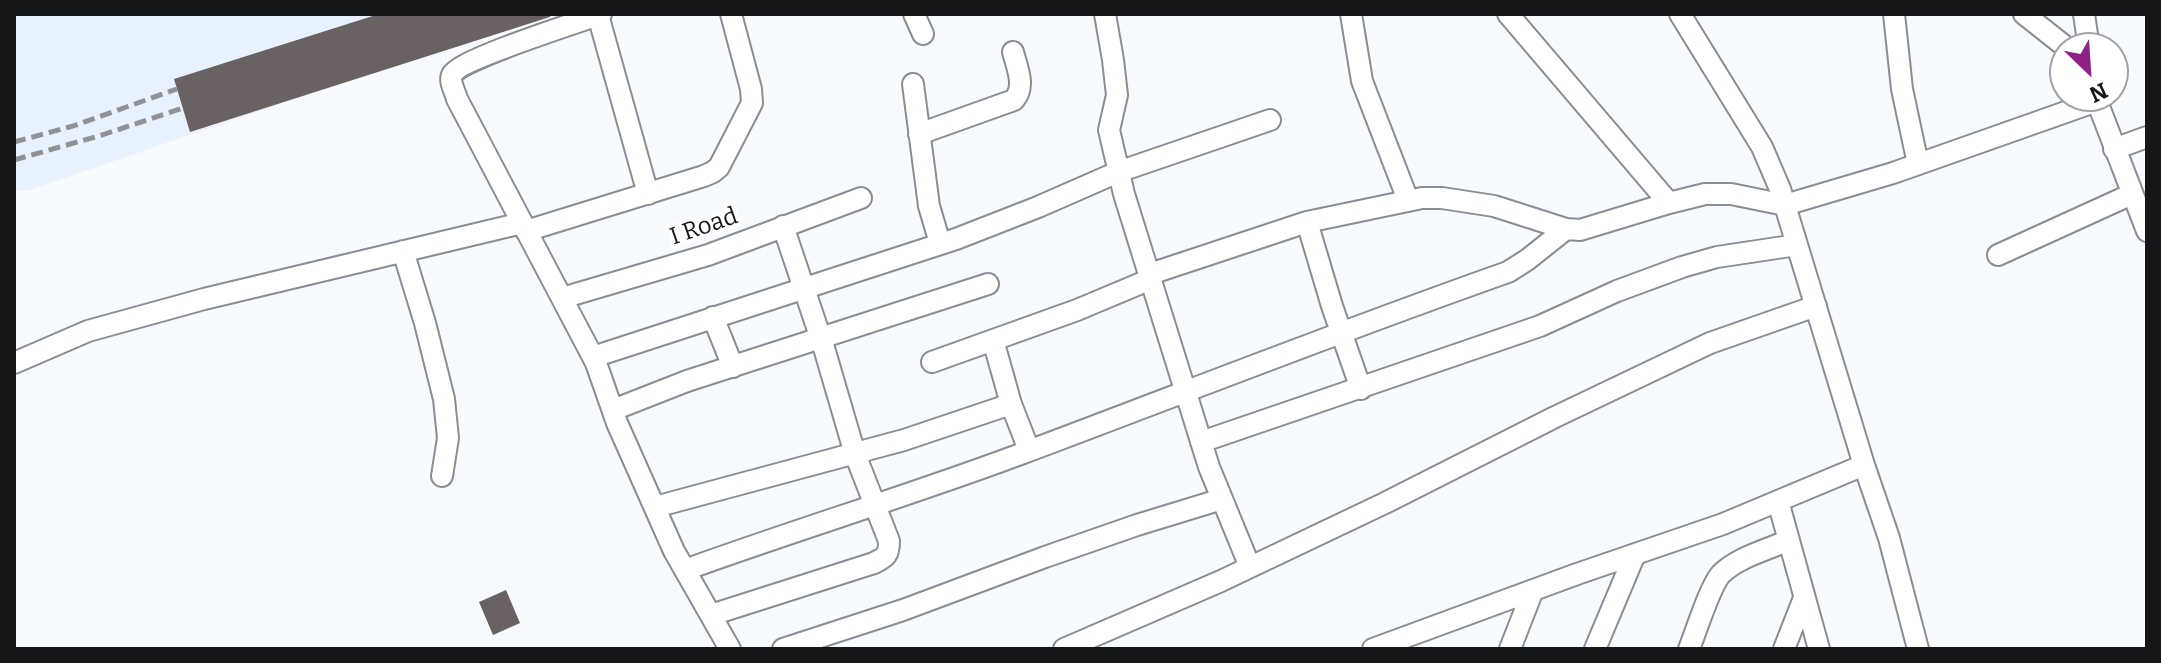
<!DOCTYPE html>
<html>
<head>
<meta charset="utf-8">
<style>
  body { margin:0 }
  #map { position:relative; width:2161px; height:663px; overflow:hidden; background:#f7fafe; font-family:Bitter,serif }
  canvas { display:block }
  .frame { position:absolute; inset:0; border:16px solid #141618; pointer-events:none }
  .north { position:absolute; left:2049px; top:32px; width:80px; height:80px; box-sizing:border-box; background:#fff; border:2px solid #a1a2a3; border-radius:50%; rotate:155deg; font-size:22px; font-weight:700; line-height:32px; text-align:center; color:#141618 }
  .north::after { content:''; display:block; margin:auto; width:28px; height:36px; background:#8e2286; clip-path:polygon(50% 0,100% 100%,50% 72%,0 100%) }
</style>
</head>
<body>
<div id="map">
<canvas width="2161" height="663"></canvas>
<div class="frame"></div>
<div class="north">N</div>
</div>
<script>
const ctx = document.querySelector('canvas').getContext('2d');
ctx.lineJoin = 'round';
function paint(path, color) { ctx.fillStyle = color; ctx.fill(path, 'evenodd'); }
function trace(path, color, width, dash) { ctx.strokeStyle = color; ctx.lineWidth = width; ctx.lineCap = dash ? 'butt' : 'round'; ctx.setLineDash(dash || []); ctx.stroke(path); }
function write(font, color, halo, rows, align = 'center') {
  ctx.font = font + ' Bitter,serif'; ctx.lineWidth = 8; ctx.setLineDash([]); ctx.textBaseline = 'middle'; ctx.strokeStyle = halo; ctx.fillStyle = color; for (const [text, x, y, turn = 0] of rows) {
    ctx.save(); ctx.translate(x, y); ctx.rotate((+turn || 0) * Math.PI / 180); ctx.textAlign = isNaN(turn) ? turn : align; if (halo) ctx.strokeText(text, 0, 0); ctx.fillText(text, 0, 0); ctx.restore();
  }
}
const built = new Path2D(`
  M14,14H543L29,190L14,191Z`);
const building = new Path2D(`
  M379,14H550V17L190,132L174,79Z
  M506,590L520,623L493,635L479,602Z`);
const street = new Path2D(`
  M601,14C579,22 458,60 452,75C449,82 455,91 457,99L596,363L617,423L674,551L730,649
  M914,14L923,34
  M1105,14L1113,60L1117,95L1109,130L1124,194L1209,467L1250,567
  M1351,14L1362,81L1408,200
  M1508,14L1669,203
  M1680,14L1762,147L1780,189L1864,465L1889,538L1918,649
  M1894,14L1902,89L1918,164
  M2024,14L2067,48
  M2084,14L2089,48
  M598,15L648,194
  M913,84L929,206L940,243
  M2095,96L2147,231
  M919,134L1014,100C1026,86 1017,68 1013,52
  M2114,149L2147,137
  M1307,222L1332,306L1361,389
  M526,231L704,176L713,172L719,167L752,103L751,89L731,14
  M403,251L425,323L444,399L448,438L442,476
  M1998,255L2132,194
  M1150,274L1307,222L1422,198H1442L1494,206L1566,229L1580,230L1669,203L1705,194H1731L1785,205L1893,173L2097,101
  M562,298L708,255L861,198
  M713,317L733,367
  M993,340L1011,404L1029,450
  M593,357L956,239L1038,207L1118,172L1270,120
  M932,362L1077,310L1151,279
  M14,363L88,331L204,299L522,223
  M613,410L687,381L988,284
  M1201,442L1540,326L1617,291L1682,267L1717,257L1797,245
  M1778,501L1819,649
  M655,507L904,440L1011,404
  M685,570C795,530 908,496 1018,455C1181,394 1343,330 1508,272L1527,260L1566,229
  M711,615L874,563C886,557 889,555 889,541L855,454L824,348L783,226
  M783,649L903,610L1045,557L1137,525L1222,499
  M1064,649L1221,581L1385,503L1555,417L1710,343L1816,306
  M1373,649L1577,574L1723,524L1864,465
  M1510,649L1533,590
  M1595,649L1635,554
  M1689,649C1696,632 1710,586 1721,574C1738,557 1767,550 1789,540
  M1784,649L1804,598`);
const rail = new Path2D(`
  M14,142L73,126L177,89
  M14,160L102,135L183,108`);
const streetNames = [
  ["I Road",704,227,-19]
];
paint(built, '#e7f2fe');
paint(building, '#6a6262');
trace(street, '#898e94', 24);
trace(street, '#fff', 20);
trace(rail, '#909295', 5, [12, 6]);
write('24px', '#141618', '#fff', streetNames);
</script>
</body>
</html>
